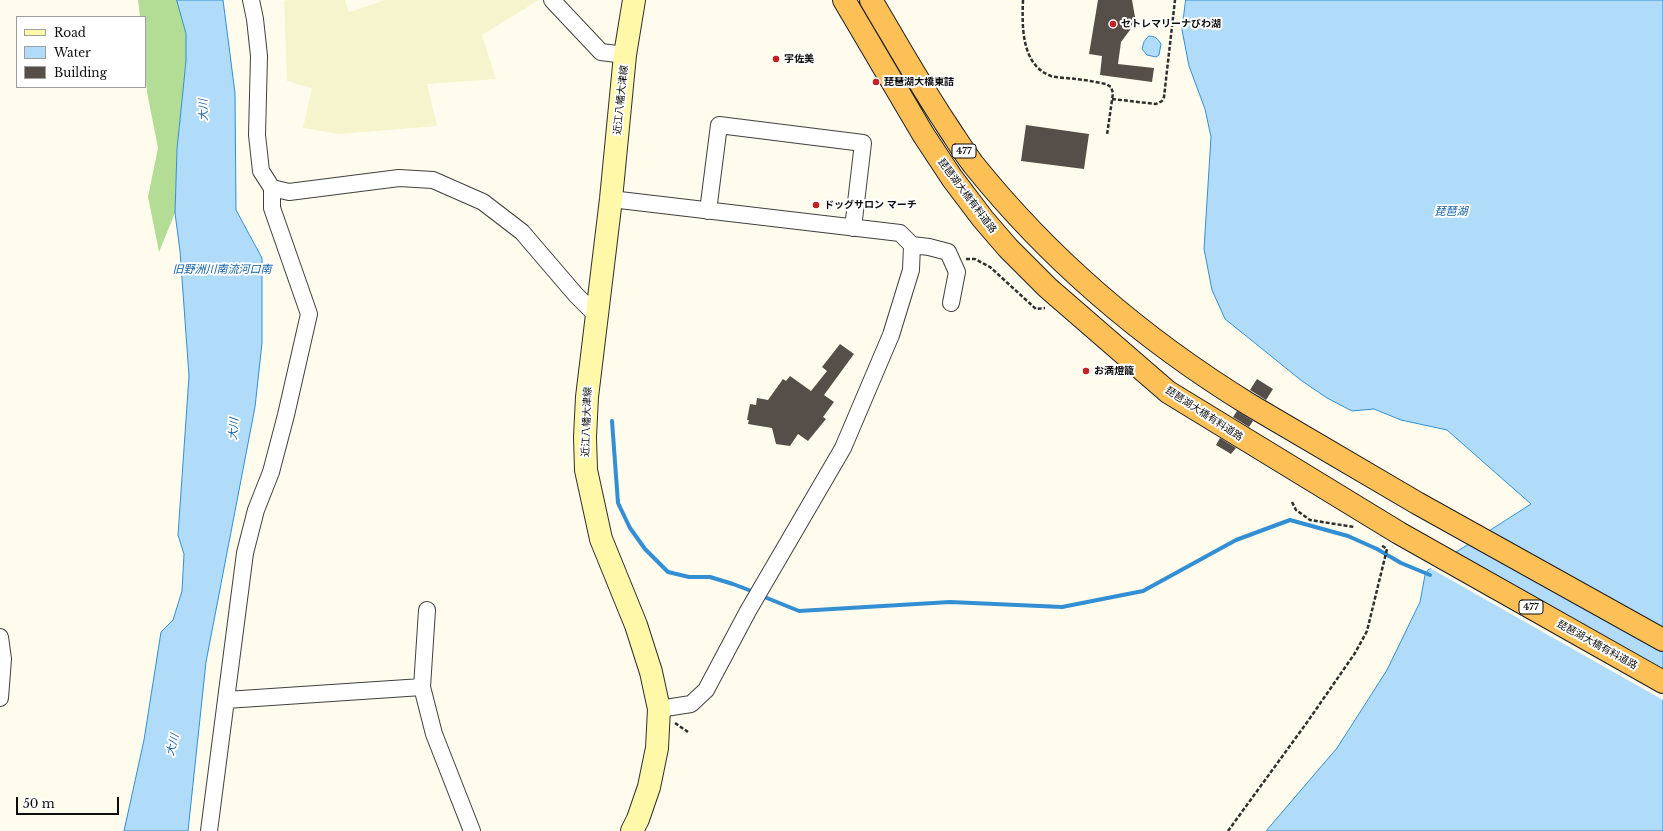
<!DOCTYPE html>
<html>
<head>
<meta charset="utf-8">
<style>
  body { margin:0 }
  #map { position:relative; width:1663px; height:831px; overflow:hidden; background:#fffced; font-family:"Libre Baskerville",serif }
  canvas { display:block }
  .legend { position:absolute; left:16px; top:16px; width:130px; height:72px; box-sizing:border-box; background:#fff; border:1px solid #9e9e9e; margin:0; padding:5px 7px; list-style:none; font-size:12px; color:#0d0d0d }
  .legend li { display:flex; align-items:center; gap:8px; height:20px }
  .legend b { width:20px; border:1px solid #9e9e9e }
  .scale { position:absolute; left:16px; top:797px; width:103px; height:18px; box-sizing:border-box; border:2px solid #0d0d0d; border-top:0; padding-left:5px; font-size:12px; line-height:14px; white-space:nowrap; color:#0d0d0d; -webkit-text-stroke:3px #fff; paint-order:stroke }
</style>
</head>
<body>
<div id="map">
<canvas width="1663" height="831"></canvas>
<ul class="legend">
<li><b style="height:5px;background:#fff8a8"></b>Road</li>
<li><b style="height:11px;background:#b0dbf9"></b>Water</li>
<li><b style="height:11px;background:#564f49"></b>Building</li>
</ul>
<div class="scale">50 m</div>
</div>
<script>
const ctx = document.querySelector('canvas').getContext('2d');
ctx.lineJoin = 'round';
function paint(path, color) { ctx.fillStyle = color; ctx.fill(path, 'evenodd'); }
function trace(path, color, width, dash) { ctx.strokeStyle = color; ctx.lineWidth = width; ctx.lineCap = dash ? 'butt' : 'round'; ctx.setLineDash(dash || []); ctx.stroke(path); }
function write(font, color, halo, rows, align = 'center') {
  ctx.font = font + ' "Libre Baskerville","Noto Sans JP",serif'; ctx.lineWidth = 4; ctx.setLineDash([]); ctx.textBaseline = 'middle'; ctx.strokeStyle = halo; ctx.fillStyle = color; for (const [text, x, y, turn = 0] of rows) {
    ctx.save(); ctx.translate(x, y); ctx.rotate((+turn || 0) * Math.PI / 180); ctx.textAlign = isNaN(turn) ? turn : align; if (halo) ctx.strokeText(text, 0, 0); ctx.fillText(text, 0, 0); ctx.restore();
  }
}
const farmland = new Path2D(`
  M288,0H345L349,12L385,0H539L482,35L496,79L427,84L437,126L339,134L303,128L312,88L287,81L284,1Z`);
const forest = new Path2D(`
  M138,0H177L186,34V66L177,149L175,213L159,252L148,197L158,148L147,92L145,72V17H140Z`);
const water = new Path2D(`
  M177,0H223L235,93L236,210L262,258V343L255,407L206,662L188,831H124L144,740L161,632L173,620L182,591L184,554L178,535L189,376L180,251L175,213L177,149L186,61V34Z
  M1186,0H1663V831H1266L1337,748L1387,670L1420,602L1425,575L1428,570L1531,504L1447,430L1401,420L1374,409L1352,411L1327,398L1302,381L1225,319L1212,290L1204,249L1211,137L1205,109L1189,66L1182,30Z
  M1149,36C1155,36 1158,39 1161,44L1159,55L1156,57L1147,55L1142,49L1144,42Z`);
const pier = new Path2D(`
  M1452,552L1663,671V700L1428,567Z`);
const stream = new Path2D(`
  M612,421L618,503L630,528L645,549L668,572L689,577H710L733,584L754,592
  M762,596L799,611L950,602L1062,607L1143,591L1236,540L1290,520L1348,536L1377,549L1401,563L1430,575`);
const building = new Path2D(`
  M1098,0H1132L1135,17L1130,30L1121,42L1118,64L1154,68L1152,82L1100,75L1102,56L1089,54Z
  M1026,125L1089,134L1084,169L1021,161Z
  M840,344L854,354L824,395L834,402L823,417L826,419L808,441L798,434L790,446L776,444L772,428L748,424L749,420H747L750,404L756,405L757,398L768,400L783,379L786,381L790,376L811,391L827,371L822,367Z
  M1257,379L1273,389L1266,400L1250,390Z
  M1237,411L1253,421L1249,427L1233,417Z
  M1220,438L1236,448L1231,454L1216,445Z`);
const path = new Path2D(`
  M1023,0C1022,26 1021,65 1051,76C1059,78 1068,78 1076,79C1086,80 1096,82 1106,84L1111,87L1113,93L1107,135
  M1112,99L1156,104L1162,101L1164,97L1175,0
  M966,259H975L990,267L1036,309L1045,308
  M1292,502L1296,510L1310,520L1354,527
  M675,723L688,732
  M1228,831L1308,721L1355,653L1367,631L1387,549L1381,545`);
const minor = new Path2D(`
  M552,0L601,52L625,55
  M272,188L289,192L399,178L433,180L483,202L522,232L576,295L597,316
  M611,199L900,233L912,245L911,270L891,335L843,448L748,611L706,690L691,704L659,709
  M708,211L719,125L863,143L853,228
  M912,245L929,247L948,252L957,272L951,303
  M427,610L422,687L434,734L472,831
  M0,637L3,659L0,698
  M226,700L422,687
  M209,831L245,553L256,510L271,472L286,415L309,314L272,208V188L261,171L257,135L259,56L255,19L251,0`);
const secondary = new Path2D(`
  M632,831L638,819L649,787L657,748L659,709L651,672L636,625L601,539L586,470L585,437L587,397L611,199L625,55L634,0`);
const trunk = new Path2D(`
  M844,0L923,134L952,178L983,219L1008,248L1048,288L1168,392L1399,533L1663,682
  M871,0C896,42 920,85 948,127C956,139 964,152 973,164C1050,260 1146,341 1250,405L1417,503L1663,640`);
const markers = [
  [1113,24,4,"#c41f22"],
  [776,59,4,"#c41f22"],
  [876,82,4,"#c41f22"],
  [816,205,4,"#c41f22"],
  [1086,371,4,"#c41f22"]
];
const shields = [
  [964,151,24],
  [1531,607,24]
];
const shieldNames = [
  ["477",964,151],
  ["477",1531,607]
];
const poiNames = [
  ["セトレマリーナびわ湖",1121,24],
  ["宇佐美",784,59],
  ["琵琶湖大橋東詰",884,82],
  ["ドッグサロン マーチ",824,205],
  ["お満燈籠",1094,371]
];
const streetNames = [
  ["近江八幡大津線",621,100,-84],
  ["琵琶湖大橋有料道路",967,196,53],
  ["琵琶湖大橋有料道路",1204,414,33],
  ["近江八幡大津線",587,422,-88],
  ["琵琶湖大橋有料道路",1597,645,29]
];
const waterNames = [
  ["大川",204,110,-91],
  ["琵琶湖",1451,212],
  ["旧野洲川南流河口南",222,270],
  ["大川",234,429,-85],
  ["大川",173,745,-76]
];
paint(farmland, '#f6f4cc');
paint(forest, '#b3dd94');
paint(water, '#b0dbf9');
trace(water, '#338fd3', 1);
paint(pier, '#fffced');
trace(stream, '#338fd3', 4);
paint(building, '#564f49');
trace(minor, '#404040', 18);
trace(secondary, '#2f2f2f', 24);
trace(trunk, '#1e1e1e', 24);
trace(path, '#2f2f2f', 2.5, [4, 2]);
trace(minor, '#fff', 16);
trace(secondary, '#fff8a8', 22);
trace(trunk, '#fcc057', 22);
for (const [x, y, r, color] of markers) { const dot = new Path2D(); dot.arc(x, y, r, 0, 2 * Math.PI); ctx.fillStyle = color; ctx.fill(dot); trace(dot, '#fff', 1.5); }
for (const [x, y, w] of shields) { const box = new Path2D(); box.roundRect(x - w / 2, y - 7, w, 14, 3); ctx.fillStyle = '#fff'; ctx.fill(box); trace(box, '#0d0d0d', 1); }
write('bold 9px', '#0d0d0d', null, shieldNames);
write('bold 10px', '#0d0d0d', '#fff', poiNames, 'left');
write('10px', '#0d0d0d', '#fff', streetNames);
write('italic 11px', '#1160a5', '#fff', waterNames);
</script>
</body>
</html>
